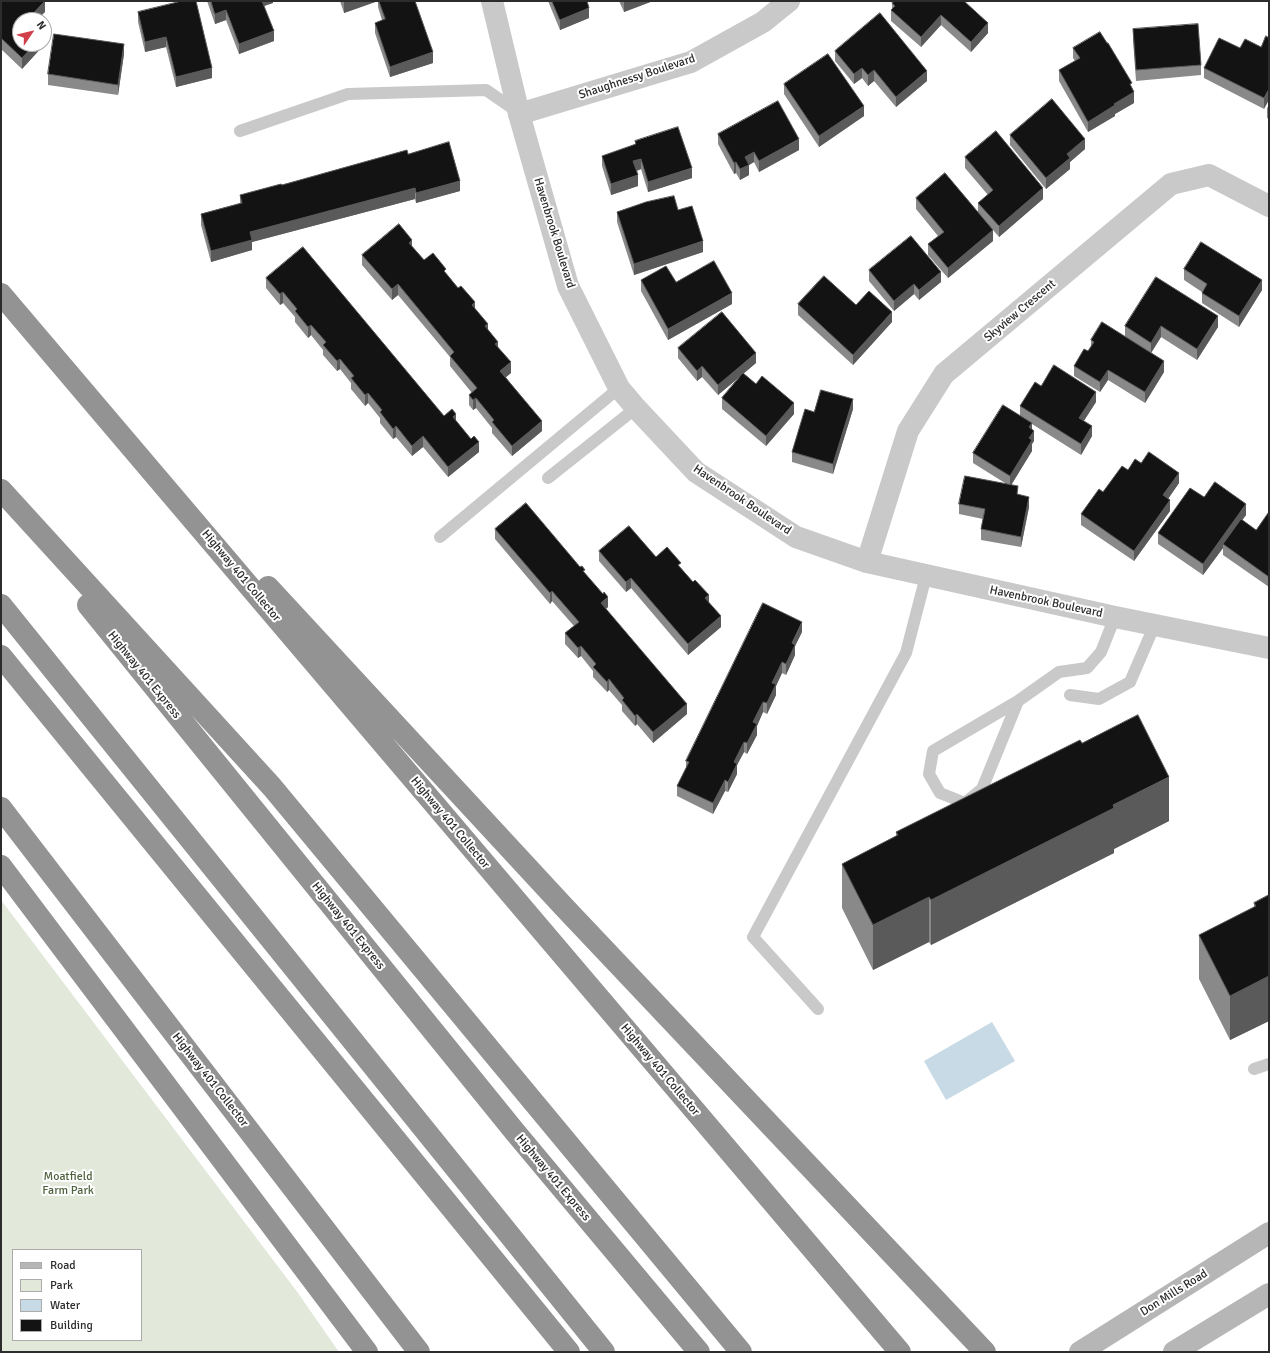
<!DOCTYPE html>
<html>
<head>
<meta charset="utf-8">
<style>
  body { margin:0 }
  #map { position:relative; width:1270px; height:1353px; overflow:hidden; background:#fff; font-family:Signika,sans-serif }
  canvas { display:block }
  .frame { position:absolute; inset:0; border:2px solid #2c2c2c; pointer-events:none }
  .legend { position:absolute; left:12px; top:1249px; width:130px; height:92px; box-sizing:border-box; background:#fff; border:1px solid #ababab; margin:0; padding:5px 7px; list-style:none; font-size:12px; color:#2c2c2c }
  .legend li { display:flex; align-items:center; gap:8px; height:20px }
  .legend b { width:20px; border:1px solid #ababab }
  .north { position:absolute; left:12px; top:12px; width:40px; height:40px; box-sizing:border-box; background:#fff; border:1px solid #ababab; border-radius:50%; rotate:55deg; font-size:11px; font-weight:700; line-height:16px; text-align:center; color:#2c2c2c }
  .north::after { content:''; display:block; margin:auto; width:14px; height:18px; background:#d1404a; clip-path:polygon(50% 0,100% 100%,50% 72%,0 100%) }
</style>
</head>
<body>
<div id="map">
<canvas width="1270" height="1353"></canvas>
<div class="frame"></div>
<ul class="legend">
<li><b style="height:5px;background:#b6b6b6"></b>Road</li>
<li><b style="height:11px;background:#e2e8da"></b>Park</li>
<li><b style="height:11px;background:#c8dae6"></b>Water</li>
<li><b style="height:11px;background:#131313"></b>Building</li>
</ul>
<div class="north">N</div>
</div>
<script>
const ctx = document.querySelector('canvas').getContext('2d');
ctx.lineJoin = 'round';
function paint(path, color) { ctx.fillStyle = color; ctx.fill(path, 'evenodd'); }
function trace(path, color, width, dash) { ctx.strokeStyle = color; ctx.lineWidth = width; ctx.lineCap = dash ? 'butt' : 'round'; ctx.setLineDash(dash || []); ctx.stroke(path); }
function write(font, color, halo, rows, align = 'center') {
  ctx.font = font + ' Signika,sans-serif'; ctx.lineWidth = 4; ctx.setLineDash([]); ctx.textBaseline = 'middle'; ctx.strokeStyle = halo; ctx.fillStyle = color; for (const [text, x, y, turn = 0] of rows) {
    ctx.save(); ctx.translate(x, y); ctx.rotate((+turn || 0) * Math.PI / 180); ctx.textAlign = isNaN(turn) ? turn : align; if (halo) ctx.strokeText(text, 0, 0); ctx.fillText(text, 0, 0); ctx.restore();
  }
}
const green = new Path2D(`
  M1,900L298,1293L339,1352H1ZM13,1250H141V1340H13Z`);
const water = new Path2D(`
  M992,1022L1015,1061L946,1100L924,1061Z`);
const service = new Path2D(`
  M240,131L348,94L486,90L518,112
  M548,478L636,408
  M440,537L619,388
  M1070,695L1099,699L1130,682L1155,624
  M1018,701L982,789L965,803L940,793L929,774L933,751L1018,701L1059,672L1087,668L1101,652L1115,617
  M818,1009L753,937L906,653L926,576
  M1254,1069L1269,1064`);
const minor = new Path2D(`
  M492,1L519,114L568,286L619,388L636,408L696,472L796,537L867,562L1115,617L1269,648
  M867,562L908,431L944,374L1171,184L1209,175L1269,206`);
const tertiary = new Path2D(`
  M519,114L691,62L763,22L789,1`);
const secondary = new Path2D(`
  M1080,1352L1269,1233
  M1174,1352L1269,1294`);
const motorway = new Path2D(`
  M1,294L900,1352
  M1,490L272,787L741,1352
  M268,587L564,907L985,1352
  M1,605L604,1352
  M88,605L515,1132L699,1352
  M1,656L569,1352
  M1,808L419,1352
  M1,866L367,1352`);
const wall = new Path2D(`
  M1,1L45,12L20,20L43,44V46L22,69L1,49Z
  M207,1H273V3L264,6L274,41L239,54L226,20L215,24Z
  M340,1H415L433,63L390,77L375,33V23L382,20L378,7V1L344,13Z
  M548,1H587L589,18L560,30Z
  M619,1H653L624,12Z
  M964,1L988,33L971,52L941,25L921,47L891,21V10L892,9V3Z
  M138,12L212,78L176,87L166,47L145,52L138,22Z
  M1133,29L1201,65V75L1136,81L1133,40Z
  M1266,36L1264,109L1204,78V68L1240,48L1261,47Z
  M1073,48L1132,88L1134,103L1115,114V116L1088,132L1059,81V70L1075,61L1073,58Z
  M835,51L927,81L896,107L874,81L868,86L862,78L854,84L835,61Z
  M124,54L118,95L48,85V74Z
  M784,84L864,116L819,147L784,94Z
  M1269,105V119L1267,118V108Z
  M718,134L799,150L759,172L754,162L749,165V175L740,180L736,173L734,174L718,144Z
  M1010,135L1085,149L1070,162V169L1046,189L1010,145Z
  M635,141L692,178L648,192L641,169L637,171L638,186L611,195L602,166V156L635,145Z
  M408,154L460,191L416,203L415,199L252,242V250L211,262L201,225V214L240,203V195Z
  M965,157L1043,199L999,237L993,230V241L948,278L928,255V244L938,236L916,209V198L978,213V203L988,195L965,168Z
  M678,210L703,252L634,275L617,222V212Z
  M412,246L424,260L446,273L475,309L498,347L511,373L506,377L542,431L512,456L492,433V428L476,408L473,410L469,405V395L472,393L450,366V357L398,295L392,300L362,265V255Z
  M1184,269L1262,290L1239,327L1202,303V292L1184,280Z
  M869,270L941,282L919,300L914,294L894,311L869,281Z
  M266,278L444,416L456,421L479,452L448,477L423,447L412,456L396,437L393,439L380,423V418L368,403L365,406L351,389V383L340,369L337,371L323,355V350L311,335L308,338L295,322V317L283,303L280,305L266,288Z
  M641,280L676,282L732,304L668,340L641,291Z
  M798,304L856,305L892,322L853,365L798,315Z
  M1125,326L1218,327L1197,360L1161,337L1151,353L1164,372L1145,403L1108,380L1100,392L1074,376V366L1088,351L1091,347V340L1125,337Z
  M678,348L756,363L743,374L794,414L766,446L722,409V398L741,376L718,395L702,377L697,381L678,358Z
  M1041,386L1096,402L1084,421L1092,436L1081,455L1032,424V429L1034,441L1032,444V451L1011,485L1018,495L1029,507L1021,547L981,540V529L983,519L959,514V504L1005,483L973,463V453L1020,416V406Z
  M853,409L833,474L792,462V452Z
  M1141,463L1179,483L1168,499L1170,511L1134,561L1081,525V514L1103,492L1128,470Z
  M1204,497L1246,515L1242,520L1256,530L1269,512V587L1223,555V548L1203,575L1158,544V533Z
  M495,529L585,573L608,607L606,609L687,714L653,743L637,724L635,726L622,711V705L609,690L607,692L593,677V671L581,656L578,658L565,644V633L574,626L552,601L550,604L495,539Z
  M599,551L656,557L681,568L709,603L721,627L688,655L631,588L626,592L599,561Z
  M802,632L795,646V655L786,675L782,673L776,686V695L767,714L763,712L757,726V735L747,754L744,752L737,765V774L728,792L725,791L713,814L677,796V786L686,769V761Z
  M1082,743L1169,821L1114,849V853L931,945L929,942L873,970L842,908V864L896,836V832Z
  M1269,895V1021L1230,1040L1199,979V935L1254,907V903Z`);
const shadedWall = new Path2D(`
  M45,1V12L37,20H27Z
  M261,1H273V3L261,7Z
  M348,1H378L344,13V2Z
  M626,1H653L624,12V2Z
  M589,8V18L560,30V20Z
  M226,10V20L215,24V14Z
  M941,15V25L921,47V37Z
  M988,23V33L971,52V42Z
  M274,31V41L239,54V44Z
  M166,37V47L145,52V42Z
  M35,44H43V46L22,69V58Z
  M124,44V54L118,95V85Z
  M433,52V63L390,77V67Z
  M212,68V78L176,87V77Z
  M862,68V78L854,84V74Z
  M874,70V81L868,86V75Z
  M927,71V81L896,107V97Z
  M1269,89V100L1264,109V98Z
  M1134,92V103L1115,114V116L1088,132V122L1114,104Z
  M864,106V116L819,147V136Z
  M799,139V150L759,172V161Z
  M1085,139V149L1070,162V169L1046,189V178L1067,154Z
  M754,152V162L749,165V175L740,180V169L745,157Z
  M641,159V169L633,172V161Z
  M736,162V173L734,174V163Z
  M692,168V178L648,192V182Z
  M638,175V186L611,195V184Z
  M460,181V191L416,203V193Z
  M415,188V199L252,242V250L211,262V251L250,232Z
  M1043,188V199L999,237V226Z
  M993,230V241L948,278V268Z
  M412,240V251L409,243Z
  M703,241V252L634,275V264Z
  M941,272V282L919,300V290Z
  M1262,280V290L1239,327V316Z
  M398,284V295L392,300V289Z
  M914,284V294L894,311V301Z
  M283,292V303L280,305V294Z
  M732,293V304L668,340V329Z
  M475,302V313L472,305Z
  M892,312V322L853,365V355Z
  M1218,316V327L1197,360V349Z
  M488,324V335L485,326Z
  M311,325V335L308,338V327Z
  M1161,326V337L1151,353V343Z
  M498,342V352L495,344Z
  M756,353V363L718,395V385Z
  M340,359V369L337,371V361Z
  M1164,361V372L1145,403V392Z
  M511,362V373L500,382V371Z
  M702,366V377L697,381V371Z
  M1108,370V380L1100,392V382Z
  M1096,392V402L1079,428V418Z
  M368,393V403L365,406V395Z
  M476,398V408L473,410V400Z
  M853,399V409L833,474V464Z
  M794,403V414L766,446V436Z
  M456,414V424L453,417Z
  M542,421V431L512,456V446Z
  M1032,423V434L1029,427Z
  M396,426V437L393,439V429Z
  M1092,426V436L1081,455V444Z
  M1034,431V441L1032,444V451L1010,487V476L1029,438Z
  M423,436V447L412,456V446Z
  M479,442V452L448,477V467Z
  M1179,473V483L1163,506V495Z
  M1029,497V507L1021,547V537Z
  M1170,500V511L1134,561V551Z
  M1246,504V515L1224,545L1223,544V548L1203,575V564Z
  M631,578V588L626,592V582Z
  M552,591V601L550,604V593Z
  M709,595V606L705,598Z
  M608,597V607L601,613V603Z
  M721,616V627L688,655V644Z
  M802,622V632L795,646V655L786,675V664L792,643Z
  M581,646V656L578,658V648Z
  M782,662V673L776,686V695L767,714V703L772,683Z
  M609,679V690L607,692V682Z
  M763,702V712L757,726V735L747,754V743L753,722Z
  M687,704V714L653,743V732Z
  M637,714V724L635,726V716Z
  M744,742V752L737,765V774L728,792V782L734,762Z
  M1169,777V821L1114,849V853L931,945V900L1113,805Z
  M725,780V791L713,814V803Z
  M929,897V942L873,970V925Z
  M1269,976V1021L1230,1040V996Z`);
const building = new Path2D(`
  M1,1H45L27,20H20V44H35L22,58L1,38Z
  M182,1H196L212,68L176,77L166,37L145,42L138,12Z
  M211,1H262L274,31L239,44L226,10L215,14Z
  M379,1H415L433,52L390,67L375,23L385,19Z
  M552,1H587L589,8L560,20Z
  M895,1H964L988,23L971,42L941,15L921,37L891,10L895,6L892,3Z
  M880,13L927,71L896,97L874,70L868,75L862,68L854,74L835,51Z
  M1198,24L1201,65L1136,70L1133,29Z
  M1100,32L1107,43H1108L1132,83L1130,84L1134,92L1114,104L1115,105L1088,122L1059,70L1080,58L1073,48Z
  M54,34L124,44L118,85L48,74Z
  M1266,36L1269,38V89L1264,98L1204,68L1219,38L1240,48L1245,39L1261,47Z
  M828,54L864,106L819,136L784,84Z
  M1052,99L1085,139L1067,154L1070,158L1046,178L1010,135Z
  M778,101L799,139L759,161L754,152L745,157L749,165L740,169L736,162L734,163L718,134Z
  M678,127L692,168L648,182L641,159L633,161L638,175L611,184L602,156L636,144L635,141Z
  M996,131L1043,188L999,226L978,203L993,190L965,157Z
  M449,142L460,181L416,193L415,188L250,232L252,240L211,251L201,214L242,203L240,195L281,184L282,185L407,150L408,154Z
  M945,173L993,230L948,268L928,244L944,232L916,198Z
  M674,196L678,210L692,206L703,241L634,264L617,212L646,202Z
  M399,224L412,240L409,243L424,260L433,253L446,269L444,271L458,288L461,286L475,302L472,305L488,324L485,326L498,342L495,344L511,362L500,371L542,421L512,446L492,422L494,420L476,398L473,400L469,395L477,388L450,356L454,352L398,284L392,289L362,255Z
  M911,236L941,272L919,290L914,284L894,301L869,270Z
  M1201,242L1262,280L1239,316L1202,293L1207,284L1184,269Z
  M303,247L444,416L452,409L456,414L453,417L471,439L474,436L479,442L448,467L423,436L412,446L396,426L393,429L380,412L382,410L368,393L365,395L351,378L354,376L340,359L337,361L323,345L326,342L311,325L308,327L295,311L297,309L283,292L280,294L266,278Z
  M714,261L732,293L668,329L641,280L666,266L676,282Z
  M824,276L856,305L869,291L892,312L853,355L798,304Z
  M1156,277L1218,316L1197,349L1161,326L1151,343L1125,326Z
  M722,312L756,353L718,385L702,366L697,371L678,348Z
  M1102,322L1164,361L1145,392L1108,370L1100,382L1074,366L1084,349L1088,351L1094,342L1091,340Z
  M1054,365L1096,392L1079,418L1092,426L1081,444L1020,406L1035,382L1041,386Z
  M743,373L756,384L762,376L794,403L766,436L722,398Z
  M821,390L853,399L833,464L792,452L805,409L814,412Z
  M1003,405L1032,423L1029,427L1034,431L1029,438L1032,440L1010,476L973,453Z
  M1149,452L1179,473L1163,495L1170,500L1134,551L1081,514L1099,489L1103,492L1122,466L1128,470L1135,459L1141,463Z
  M965,476L1018,486L1017,494L1029,497L1021,537L981,529L985,509L959,504Z
  M1215,482L1246,504L1203,564L1158,533L1190,488L1204,497Z
  M526,503L580,567L582,566L585,570L583,571L603,594L604,592L608,597L601,603L687,704L653,732L637,714L635,716L622,700L624,698L609,679L607,682L593,667L596,664L581,646L578,648L565,633L579,622L552,591L550,593L495,529Z
  M1269,512V577L1223,544L1241,519L1256,530Z
  M629,526L656,557L667,547L681,563L678,565L693,582L695,580L709,595L705,598L721,616L688,644L631,578L626,582L599,551Z
  M763,603L802,622L792,643L795,645L786,664L782,662L772,683L776,684L767,703L763,702L753,722L757,724L747,743L744,742L734,762L737,764L728,782L725,780L713,803L677,786L689,762L686,761Z
  M1138,715L1169,777L1113,805L1114,808L931,900L929,897L873,925L842,864L898,835L896,832L1080,740L1082,743Z
  M1269,895V976L1230,996L1199,935L1256,906L1254,903Z`);
const streetNames = [
  ["Shaughnessy Boulevard",637,77,-18],
  ["Havenbrook Boulevard",554,233,73],
  ["Skyview Crescent",1020,311,-40],
  ["Havenbrook Boulevard",742,500,34],
  ["Highway 401 Collector",241,576,50],
  ["Havenbrook Boulevard",1046,602,12],
  ["Highway 401 Express",144,675,51],
  ["Highway 401 Collector",450,823,50],
  ["Highway 401 Express",348,926,51],
  ["Highway 401 Collector",660,1070,50],
  ["Highway 401 Collector",210,1080,52],
  ["Highway 401 Express",553,1178,50],
  ["Don Mills Road",1174,1293,-32]
];
const parkNames = [
  ["Moatfield",68,1177],
  ["Farm Park",68,1191]
];
paint(green, '#e2e8da');
paint(water, '#c8dae6');
trace(service, '#c9c9c9', 12);
trace(minor, '#c9c9c9', 22);
trace(tertiary, '#c9c9c9', 22);
trace(secondary, '#b6b6b6', 22);
trace(motorway, '#939393', 22);
paint(wall, '#898989');
paint(shadedWall, '#5a5a5a');
paint(building, '#131313');
trace(building, '#5a5a5a', 1);
write('12px', '#2c2c2c', '#fff', streetNames);
write('12px', '#4f623e', '#fff', parkNames);
</script>
</body>
</html>
